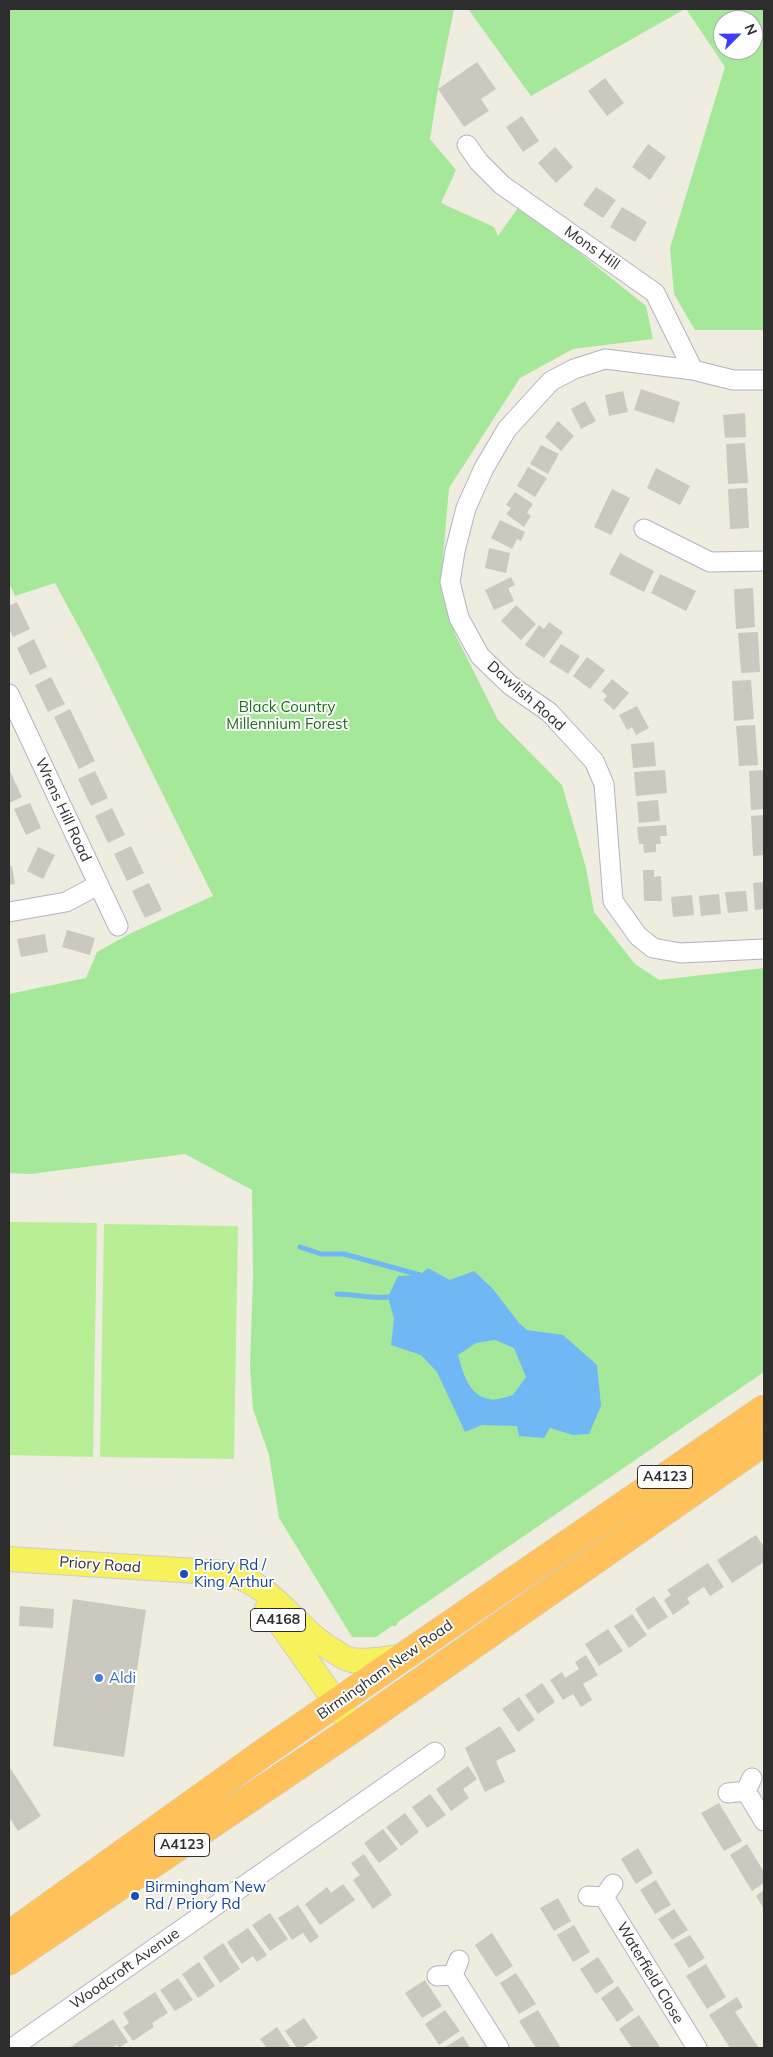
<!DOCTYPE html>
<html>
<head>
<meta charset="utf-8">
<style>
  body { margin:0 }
  #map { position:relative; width:773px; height:2057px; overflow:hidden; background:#efece0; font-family:Mulish,sans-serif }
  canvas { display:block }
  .frame { position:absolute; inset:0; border:10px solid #2d2d2d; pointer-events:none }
  .north { position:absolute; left:713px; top:10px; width:50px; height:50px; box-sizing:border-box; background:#fff; border:1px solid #ababab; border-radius:50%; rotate:67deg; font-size:14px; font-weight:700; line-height:20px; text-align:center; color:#2d2d2d }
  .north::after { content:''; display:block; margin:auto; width:18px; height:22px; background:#3e3dff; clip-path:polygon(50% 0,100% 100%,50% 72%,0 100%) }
</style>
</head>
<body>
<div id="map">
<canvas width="773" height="2057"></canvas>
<div class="frame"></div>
<div class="north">N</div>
</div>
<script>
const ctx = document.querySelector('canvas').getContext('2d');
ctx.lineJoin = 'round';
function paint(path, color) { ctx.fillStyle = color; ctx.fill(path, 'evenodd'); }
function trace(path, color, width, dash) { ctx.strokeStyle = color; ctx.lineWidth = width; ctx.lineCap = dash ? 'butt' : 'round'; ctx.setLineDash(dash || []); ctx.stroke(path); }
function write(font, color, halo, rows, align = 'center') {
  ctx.font = font + ' Mulish,sans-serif'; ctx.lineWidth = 4; ctx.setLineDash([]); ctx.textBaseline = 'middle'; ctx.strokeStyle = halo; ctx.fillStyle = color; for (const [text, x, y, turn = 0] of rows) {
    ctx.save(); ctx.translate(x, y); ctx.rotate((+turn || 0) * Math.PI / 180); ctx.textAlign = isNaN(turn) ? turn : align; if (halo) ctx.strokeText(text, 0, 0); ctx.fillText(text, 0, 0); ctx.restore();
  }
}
const green = new Path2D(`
  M9,9H454L438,89L430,139L456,170L441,203L494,227L498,236L520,205L646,306L653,339L573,349L520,378L449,488L441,581L455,634L498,720L562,785L586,868L594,912L635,964L659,980L764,968V1372L398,1622L396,1626H392L376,1637H352L279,1518L269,1455L253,1409L250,1367L253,1277L252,1190L185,1154L31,1174L9,1173V994L86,978L97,952L131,933L213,896L96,659L55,583L15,596L9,583Z
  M468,9H685L531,96Z
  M686,9H764V330H695L674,294L670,248L725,67ZM723,20H753V50H723Z`);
const pitch = new Path2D(`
  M9,1222L97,1223L93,1457L9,1455Z
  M104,1224L238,1226L234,1459L100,1457Z`);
const water = new Path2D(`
  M428,1268L450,1280L474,1271L493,1289L519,1323L527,1330L563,1335L597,1365L601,1406L589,1434L573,1435L550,1428L544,1438L519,1436L517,1426L482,1425L465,1432L437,1372L421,1355L391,1345L394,1319L388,1297L398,1276L420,1275ZM495,1340L514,1348L526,1377L513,1395C506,1397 495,1401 489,1399C468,1395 463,1372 458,1355L476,1343Z`);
const stream = new Path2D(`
  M300,1247L321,1254H344L420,1275
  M337,1294C354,1294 372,1299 388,1297`);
const building = new Path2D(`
  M477,62L496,89L481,99L489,111L464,127L438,89Z
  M605,78L624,103L607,116L588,91Z
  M522,116L539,141L523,152L506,127Z
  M648,144L666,157L650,180L632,167Z
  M555,147L573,167L556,183L538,163Z
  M596,187L616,200L603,218L583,205Z
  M622,207L647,222L635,242L610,227Z
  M641,389L680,402L674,423L634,410Z
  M623,391L628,412L609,416L605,395Z
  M585,401L596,421L581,429L571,409Z
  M745,413L746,437L725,438L723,415Z
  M558,421L574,436L561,451L545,437Z
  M745,443L748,483L728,484L726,444Z
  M541,445L559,454L548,474L530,464Z
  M528,467L547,478L535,497L517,486Z
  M656,468L690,486L680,505L647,488Z
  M747,488L749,528L730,529L728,489Z
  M612,489L630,498L611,535L594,527Z
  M515,492L533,504L527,513L531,516L524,527L506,514L511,508L506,505Z
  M500,520L525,532L521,541L517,539L512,549L491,538Z
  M489,548L510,553L506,573L485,568Z
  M620,553L654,571L644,592L609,574Z
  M660,574L696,591L686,611L651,593Z
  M511,577L515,585L508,588L514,601L494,610L485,590Z
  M753,588L755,627L736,629L734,589Z
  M17,602L30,629L13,637L9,629V606Z
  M516,605L536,624L521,640L501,621Z
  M549,622L563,632L544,658L525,645L539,625L544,629Z
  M758,632L760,672L741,673L738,633Z
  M34,639L47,667L30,675L17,648Z
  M561,644L580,656L568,674L549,662Z
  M587,657L605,670L590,689L573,676Z
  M51,677L65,704L48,712L35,685Z
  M612,679L629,693L614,710L603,700L607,696L602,691Z
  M751,680L754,719L734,721L732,681Z
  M637,706L649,728L636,735L632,727L627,730L619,715Z
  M70,709L95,761L79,769L54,717Z
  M755,725L758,765L739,766L736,726Z
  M654,742L656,766L633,768L631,744Z
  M9,769L22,797L9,803Z
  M665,770L667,793L636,796L634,772Z
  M764,770V809L751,810L749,771Z
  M95,771L108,798L91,806L78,779Z
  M658,800L660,821L639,823L637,802Z
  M30,803L41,828L26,835L14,809Z
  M112,808L125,835L108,843L95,816Z
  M764,815V855L753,856L751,816Z
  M666,825L667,836H660L661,844H656V852L644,853L643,844H639L637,827Z
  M131,846L144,873L127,881L114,854Z
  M38,847L55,855L43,879L27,871Z
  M9,866H12L15,884L9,885Z
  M643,870H654V877L661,876L662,901H644Z
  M764,882V909L755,910L753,883Z
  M149,883L162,910L145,918L132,891Z
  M746,891L748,911L728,913L725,892Z
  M719,894L721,914L701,916L699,896Z
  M692,895L694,915L673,917L671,897Z
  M67,930L95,938L90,955L62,947Z
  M45,934L48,952L21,957L17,939Z
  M756,1535L764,1547V1562L732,1583L717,1560Z
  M708,1563L724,1587L710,1596L704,1587L687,1598L690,1603L673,1615L664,1600L671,1595L667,1590Z
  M654,1596L668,1617L648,1630L635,1609Z
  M73,1599L146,1610L124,1757L53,1746Z
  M20,1606L54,1609L53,1628L19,1626Z
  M632,1614L647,1635L629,1648L614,1626Z
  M608,1629L623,1651L599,1666L585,1644Z
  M586,1655L598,1675L583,1684L592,1700L581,1707L573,1694L563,1700L550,1680L562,1672L565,1678L579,1669L575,1662Z
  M542,1683L555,1702L538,1714L525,1695Z
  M519,1697L535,1720L518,1732L502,1709Z
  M500,1726L516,1751L496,1761L505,1782L485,1792L465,1748Z
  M9,1766L41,1816L18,1831L9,1817Z
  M468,1766L477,1779L463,1789L469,1798L451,1811L436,1789Z
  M430,1794L446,1815L427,1828L412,1807Z
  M719,1803L742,1841L724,1851L701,1813Z
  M405,1813L419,1832L401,1846L386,1827Z
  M383,1829L398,1849L379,1863L364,1843Z
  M747,1844L764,1872V1883L752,1891L730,1855Z
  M638,1848L653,1873L636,1884L621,1859Z
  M364,1854L392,1895L373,1909L353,1880L360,1875L351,1863Z
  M656,1880L671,1905L655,1914L640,1890Z
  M343,1884L355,1900L320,1925L305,1904L327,1887L331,1893Z
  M764,1890V1909L756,1896Z
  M558,1898L571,1921L554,1931L540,1908Z
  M298,1905L319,1937L310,1943L303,1933L292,1940L278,1918Z
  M674,1909L688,1930L672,1940L658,1919Z
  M270,1913L288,1939L270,1951L252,1925Z
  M574,1925L590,1952L573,1962L557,1935Z
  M248,1928L267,1955L257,1962L253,1956L242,1964L227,1942Z
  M492,1933L513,1966L496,1977L475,1945Z
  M690,1935L705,1958L689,1968L674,1944Z
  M223,1943L240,1969L220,1983L203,1957Z
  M598,1957L614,1982L596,1994L580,1969Z
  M199,1962L215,1986L198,1998L182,1974Z
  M706,1964L726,1997L707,2009L686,1976Z
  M516,1973L536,2004L519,2014L500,1983Z
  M178,1978L193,2000L175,2011L160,1990Z
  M425,1980L442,2006L422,2018L405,1993Z
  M618,1986L634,2010L617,2022L601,1998Z
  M155,1992L168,2013L152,2023L154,2027L133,2041L123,2027L129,2023L123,2013Z
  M737,1997L743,2007L735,2012L759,2048H730L709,2015Z
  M445,2010L460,2031L439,2045L425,2024Z
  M538,2010L553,2035L561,2048H536L519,2021Z
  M639,2015L660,2047L658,2048H632L619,2029Z
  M304,2018L318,2038L302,2048H297L285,2031Z
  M113,2019L128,2042L119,2048L117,2045L112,2048H69Z
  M277,2027L291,2048H267L260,2039Z
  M463,2036L470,2048H444Z`);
const minor = new Path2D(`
  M467,145L479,162L502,185L655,293L693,370
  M764,380H733L693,370L605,359L574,369L551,381L507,429L484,468L466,508L455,551L450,582L459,618L480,656L510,685L549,712L594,761L604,784L613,901L638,936L653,948L681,953L764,949
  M644,529L710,562L764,561
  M9,694L118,926
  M9,912L66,902L98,885
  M746,1791L764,1821
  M728,1793L746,1791L752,1778
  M588,1896L604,1897L613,1884
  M604,1897L697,2048
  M453,1975L499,2048
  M437,1976L453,1975L459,1960
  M12,2048L435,1752`);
const major = new Path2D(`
  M9,1559L227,1573C274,1584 295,1629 334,1651C339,1654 345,1659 351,1660C369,1662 386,1659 404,1656
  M267,1609L275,1616L354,1728`);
const highway = new Path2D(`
  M9,1935L266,1751L764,1409
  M9,1961L354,1728L764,1442`);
const markers = [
  [184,1574,5,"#1a4fb4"],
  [99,1678,5,"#3f7fe0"],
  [135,1896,5,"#1a4fb4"]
];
const shields = [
  [665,1477,55],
  [278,1620,55],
  [182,1845,55]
];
const shieldNames = [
  ["A4123",665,1477],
  ["A4168",278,1620],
  ["A4123",182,1845]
];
const streetNames = [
  ["Mons Hill",592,248,35],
  ["Dawlish Road",526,696,41],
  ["Wrens Hill Road",63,810,65],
  ["Priory Road",100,1565,4],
  ["Birmingham New Road",385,1670,-35],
  ["Woodcroft Avenue",125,1969,-35],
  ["Waterfield Close",650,1973,59]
];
const parkNames = [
  ["Black Country",287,707],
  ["Millennium Forest",287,724]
];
const transitNames = [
  ["Priory Rd /",194,1565],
  ["King Arthur",194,1582],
  ["Birmingham New",145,1887],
  ["Rd / Priory Rd",145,1904]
];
const shopNames = [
  ["Aldi",109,1678]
];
paint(green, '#a6e89a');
paint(pitch, '#b8ef96');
paint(water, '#6fb7f5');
trace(stream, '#6fb7f5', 5);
paint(building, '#cbc8bf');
trace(minor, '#b3b3c1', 21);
trace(major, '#cdcdcd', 26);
trace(highway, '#cdcdcd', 29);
trace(minor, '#fff', 19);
trace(major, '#f7f15c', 24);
trace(highway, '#ffc25b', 28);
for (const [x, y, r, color] of markers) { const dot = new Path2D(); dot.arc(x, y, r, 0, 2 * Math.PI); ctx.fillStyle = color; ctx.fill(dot); trace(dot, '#fff', 2); }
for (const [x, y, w] of shields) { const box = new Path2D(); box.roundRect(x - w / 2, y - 11.5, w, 23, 4); ctx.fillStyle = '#fff'; ctx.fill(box); trace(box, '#2d2d2d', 1); }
write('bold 14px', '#2d2d2d', null, shieldNames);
write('15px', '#2d2d2d', '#fff', streetNames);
write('15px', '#197018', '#fff', parkNames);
write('15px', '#164399', '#fff', transitNames, 'left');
write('15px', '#366cbe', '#fff', shopNames, 'left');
</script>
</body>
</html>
